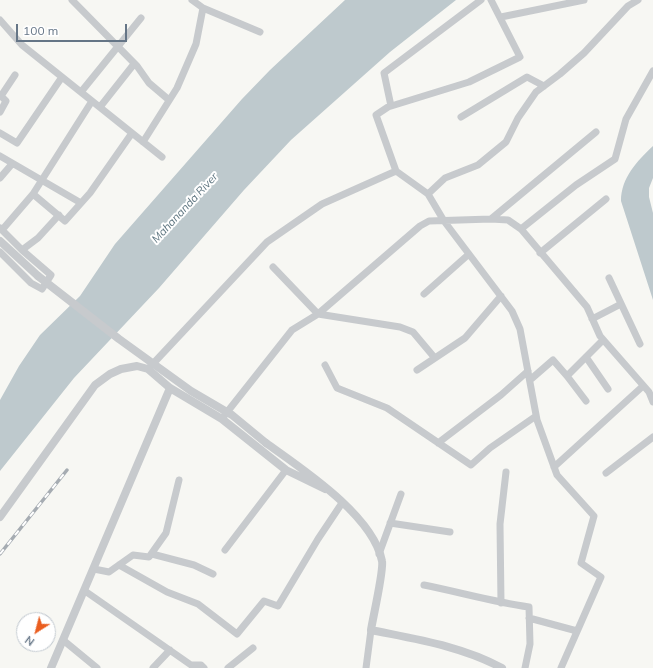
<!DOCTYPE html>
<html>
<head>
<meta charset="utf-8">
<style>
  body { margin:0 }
  #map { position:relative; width:653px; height:668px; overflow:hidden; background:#f7f7f3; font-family:Mulish,sans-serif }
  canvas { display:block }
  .north { position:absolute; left:16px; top:612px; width:40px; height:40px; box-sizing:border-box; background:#fff; border:1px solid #c1c8cf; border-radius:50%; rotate:216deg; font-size:11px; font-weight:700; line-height:16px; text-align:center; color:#657586 }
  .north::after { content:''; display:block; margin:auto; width:14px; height:18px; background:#ea5e20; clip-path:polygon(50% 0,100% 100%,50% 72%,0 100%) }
  .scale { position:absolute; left:16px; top:24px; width:111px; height:18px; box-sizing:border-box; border:2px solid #657586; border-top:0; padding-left:5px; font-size:12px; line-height:14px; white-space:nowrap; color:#657586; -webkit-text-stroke:3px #fff; paint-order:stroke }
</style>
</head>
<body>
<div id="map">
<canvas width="653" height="668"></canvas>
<div class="north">N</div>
<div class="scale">100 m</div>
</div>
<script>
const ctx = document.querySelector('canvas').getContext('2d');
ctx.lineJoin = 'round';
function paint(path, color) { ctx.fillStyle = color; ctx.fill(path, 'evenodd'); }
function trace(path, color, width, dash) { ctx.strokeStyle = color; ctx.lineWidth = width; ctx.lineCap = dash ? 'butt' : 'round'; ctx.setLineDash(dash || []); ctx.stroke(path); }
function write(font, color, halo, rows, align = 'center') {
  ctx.font = font + ' Mulish,sans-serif'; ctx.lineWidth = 4; ctx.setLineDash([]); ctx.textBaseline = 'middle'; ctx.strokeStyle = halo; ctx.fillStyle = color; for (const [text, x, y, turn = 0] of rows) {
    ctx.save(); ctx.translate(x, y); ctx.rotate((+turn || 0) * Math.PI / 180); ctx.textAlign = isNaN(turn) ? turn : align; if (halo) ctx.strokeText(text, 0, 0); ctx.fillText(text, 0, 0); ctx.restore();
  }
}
const water = new Path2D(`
  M345,0H456L390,52L291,140L244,190L159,288L74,378L0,471V400L19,366L40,335L80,296L115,244L242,99L270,70Z
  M653,146V178L649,188V197L653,213V300L621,201C621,178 637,161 653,146Z`);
const minor = new Path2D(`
  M72,0L137,66L149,83L169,100
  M192,0L203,8L260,32
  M491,0L520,57L469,82L388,107L376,115L396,171L428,194L444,221L512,311L520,329L537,420L557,475L594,516L581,563L601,577L561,668
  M501,17L584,0
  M0,20L22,45L162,157
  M81,92L141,18
  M391,106L384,73L481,0
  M100,107L134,64
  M0,112L6,101L1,96L15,75
  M461,117L527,77L544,86
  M0,133L17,143L62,77
  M143,142L177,88L196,44L203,8
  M0,156L81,203
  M0,178L12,164
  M33,194L65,221L90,193L132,133
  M428,194L445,178L478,165L506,142L518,118L536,92L560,74L584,53L628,6L638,0
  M491,219L596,132
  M0,228L22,250L51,275L42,289L31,283L0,252
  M521,229L576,185L615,159L626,119L653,71
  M2,230L33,194L92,101
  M22,250L38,238L59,215
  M540,253L606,199
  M273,267L318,314L400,327L413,332L434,357
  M609,278L640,344
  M424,294L469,254
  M592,319L621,304
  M586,357L608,389
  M325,365L337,388L387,408L471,465L490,448L536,416
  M149,368L267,242L322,204L396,171
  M417,370L465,338L501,296
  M567,376L603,340
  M530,380L553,360L567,376L586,401
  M224,416L292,330L318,314L420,226L429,221L491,219L508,220L521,229L587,307L600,336L649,392L653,402
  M438,443L501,395L528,371
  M554,467L643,386
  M606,473L653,437
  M390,523L450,532
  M225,550L286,470
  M152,554L194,565L213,574
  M379,554L401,494
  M119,565L167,592L198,604L237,634L264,601L278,606L318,539L342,503
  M94,569L109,572L133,555L149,557L166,533L179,480
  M424,585C459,592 494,602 529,607L530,644L525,668
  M85,591L191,665H201L204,668
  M501,603L500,524L506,472
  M529,618L577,631
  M63,640L97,668
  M153,668L170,650
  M228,668L253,648
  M366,668L371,630`);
const tertiary = new Path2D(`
  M0,241L38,276
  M266,443C302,469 373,515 382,561C384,570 373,617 371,630C415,639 462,646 502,668
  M0,517L95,385L110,374L121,369L137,366L148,369L170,388L222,419L286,470L325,489
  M51,668L170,388`);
const rail = new Path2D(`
  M0,554L67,470`);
const tertiaryBridge = new Path2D(`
  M38,276L119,339L191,391L232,415L266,443`);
const waterNames = [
  ["Mahananda River",185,208,-47]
];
paint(water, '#bec9cd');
trace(minor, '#c7cacd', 7);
trace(tertiary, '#c7cacd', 8);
trace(rail, '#a6acb2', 3.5);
trace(rail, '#fff', 2, [6]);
trace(tertiaryBridge, '#c7cacd', 8);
write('italic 11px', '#607782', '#fff', waterNames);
</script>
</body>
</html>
